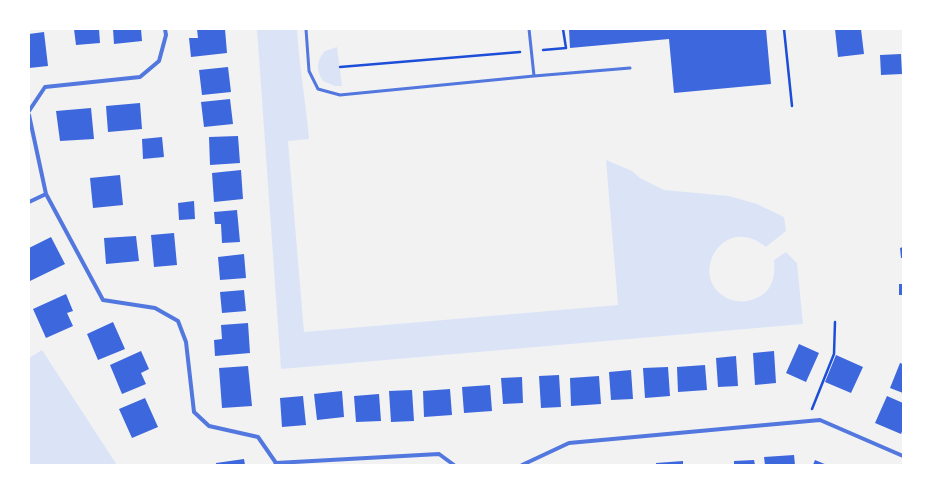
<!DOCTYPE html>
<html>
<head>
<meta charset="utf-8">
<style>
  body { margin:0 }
  #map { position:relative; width:932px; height:494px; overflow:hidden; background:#f2f2f2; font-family:Signika,sans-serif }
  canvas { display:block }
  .frame { position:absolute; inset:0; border:30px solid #fff; pointer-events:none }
</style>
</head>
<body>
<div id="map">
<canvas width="932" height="494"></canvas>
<div class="frame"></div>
</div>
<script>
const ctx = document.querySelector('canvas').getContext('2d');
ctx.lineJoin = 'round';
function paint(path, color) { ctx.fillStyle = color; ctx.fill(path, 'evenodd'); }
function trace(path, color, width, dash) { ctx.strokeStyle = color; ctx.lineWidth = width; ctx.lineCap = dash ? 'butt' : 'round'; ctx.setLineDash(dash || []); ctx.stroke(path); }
const green = new Path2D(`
  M257,29H297C299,66 306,102 309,139L288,141L304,332L618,305L606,160L632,171L640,178L664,190L729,196L757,204L784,217L786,231L766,247C721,210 684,283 732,300C742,303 753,301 762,295C774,287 775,273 774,260L786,252L797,263L803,324L281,369Z
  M337,47L342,86H335L323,81C316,70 316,61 325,51Z
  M42,350L117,465H29V358Z`);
const building = new Path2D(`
  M74,29H99L100,43L76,45Z
  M113,29H141L142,41L114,44Z
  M197,29H225L227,53L191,57L189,38H198Z
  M569,29H766L771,84L674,93L669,39L570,48Z
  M835,29H861L864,54L838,57Z
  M44,32L48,66L29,68V34Z
  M901,54L902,74L881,75L880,55Z
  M228,67L231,92L202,95L199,70Z
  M230,99L233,124L204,127L201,102Z
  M140,103L142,129L108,132L106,106Z
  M91,108L94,139L60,141L56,111Z
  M238,136L240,163L210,165L209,137Z
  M162,137L164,157L143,159L142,139Z
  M241,170L243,199L214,202L212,173Z
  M120,175L123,205L93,208L90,178Z
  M194,201L195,219L179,220L178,203Z
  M237,210L240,242L222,243L221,224H215L214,212Z
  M174,233L177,265L154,267L151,235Z
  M136,236L139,261L106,264L104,238Z
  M51,237L65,264L30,281L29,248Z
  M903,247V258H901L900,248Z
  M244,254L246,278L220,280L218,257Z
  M899,284H903V295H899Z
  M244,290L246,311L222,313L220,292Z
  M66,294L73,311L67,313L73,326L46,338L33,309Z
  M113,322L125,349L98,360L87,334Z
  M248,323L250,353L215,356L214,340L222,339L221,325Z
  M799,344L819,353L806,382L786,373Z
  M141,351L149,369L141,373L146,384L122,394L110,365Z
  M774,351L776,383L755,385L753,353Z
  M836,355L863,367L851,393L825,382Z
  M736,356L738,386L718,387L716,358Z
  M900,363L903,364V393L890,388Z
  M705,365L707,390L678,392L677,367Z
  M248,366L252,406L222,408L219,368Z
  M668,367L670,396L645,398L643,368Z
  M631,370L633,399L611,400L609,372Z
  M559,375L561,407L541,408L539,376Z
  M599,376L601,404L571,406L570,378Z
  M522,377L523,403L503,404L501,378Z
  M490,385L492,411L464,413L462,387Z
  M450,389L452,415L424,417L423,391Z
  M412,390L414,421L391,422L389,391Z
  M342,391L344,417L317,420L314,394Z
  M379,394L381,421L356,422L354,396Z
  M303,396L306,425L282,427L280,398Z
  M887,396L903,403V429L901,434L875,423Z
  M145,398L158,427L132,438L119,409Z
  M794,455L795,465H765L764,457Z
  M244,459L245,465H216V463Z
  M754,460L755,465H734V461Z
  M815,460L827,465H813Z
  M683,461V465H656V463Z`);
const path = new Path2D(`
  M784,29L792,106
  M543,50L566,48L563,29
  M340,67L520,52
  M812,409L834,354L835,322`);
const service = new Path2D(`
  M306,29L309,71L318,89L340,95L534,76L529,29
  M534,76L630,68`);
const minor = new Path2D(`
  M29,111L45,87L140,77L159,61L166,35L165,29
  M29,115L46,194L103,300L155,308L178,321L186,342L194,412L209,426L258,437L276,463L275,465
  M29,202L46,194
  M276,463L439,454L454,465
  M522,465L569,443L820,420L903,456`);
paint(green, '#dbe4f7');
paint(building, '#3d67dc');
trace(path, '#1d4ed8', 2.5);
trace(service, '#5277de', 3);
trace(minor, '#5277de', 4);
</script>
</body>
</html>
